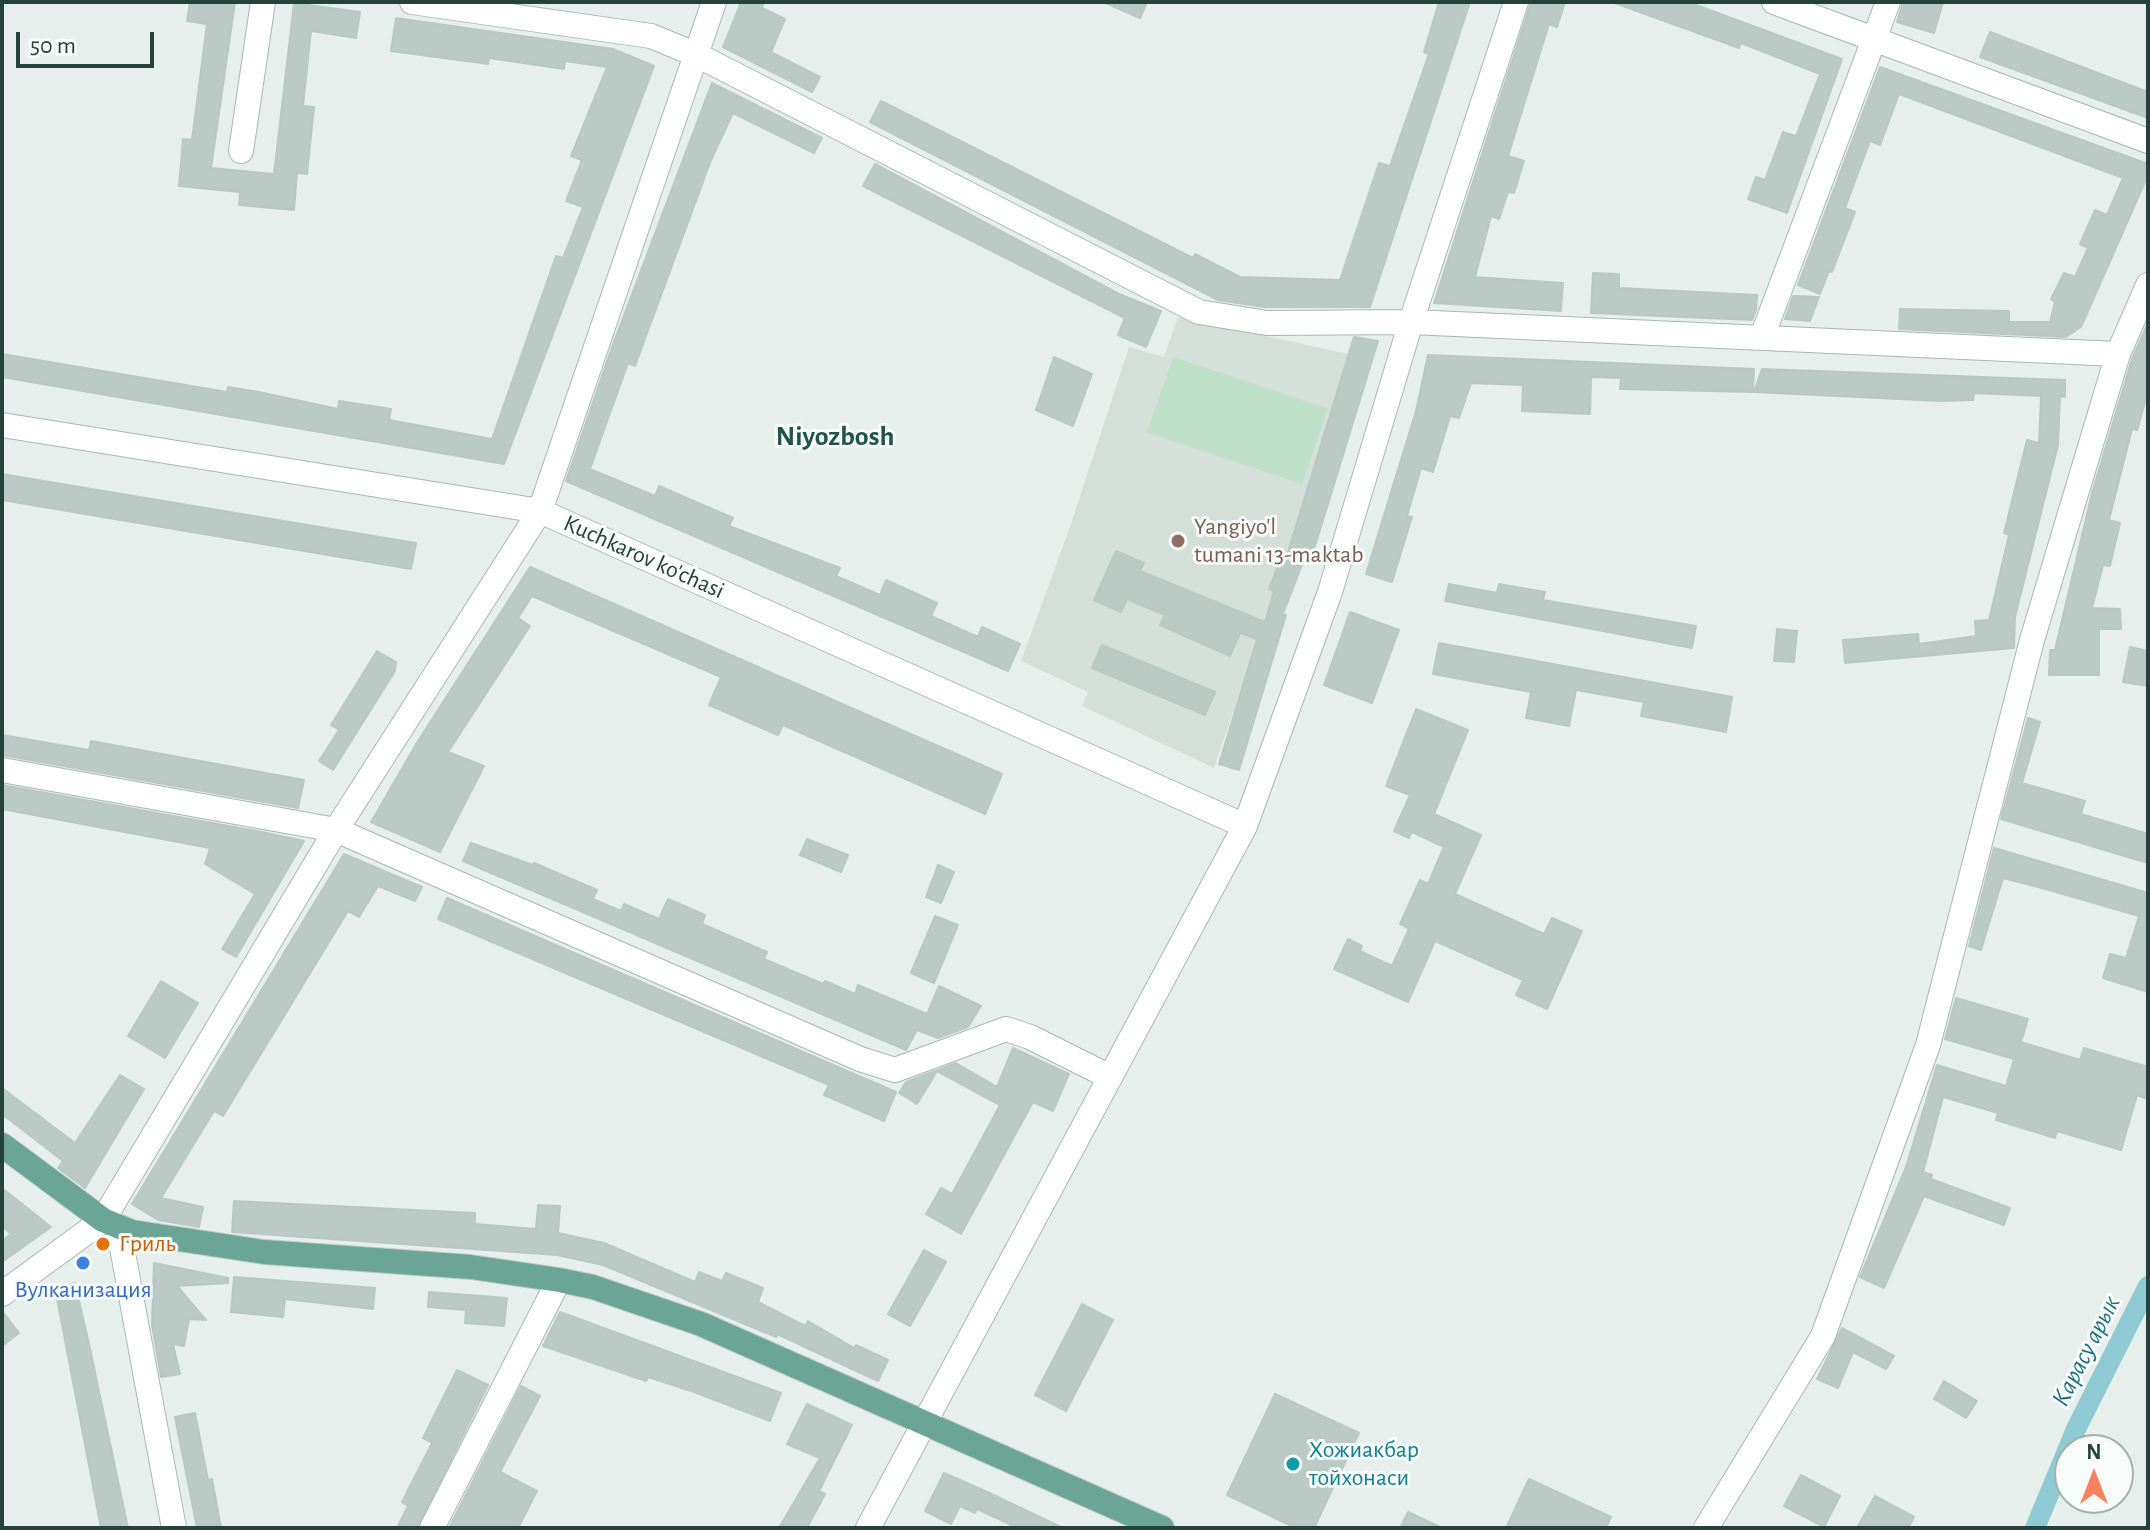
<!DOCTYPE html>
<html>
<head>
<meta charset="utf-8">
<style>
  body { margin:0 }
  #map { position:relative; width:2150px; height:1530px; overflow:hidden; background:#e6efeb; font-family:"Alegreya Sans",sans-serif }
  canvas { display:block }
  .frame { position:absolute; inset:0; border:4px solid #24423a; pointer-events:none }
  .north { position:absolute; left:2054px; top:1434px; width:80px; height:80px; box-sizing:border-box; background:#f7fbf9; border:2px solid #a3b1ad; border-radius:50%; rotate:0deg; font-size:22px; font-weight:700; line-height:32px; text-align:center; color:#24423a }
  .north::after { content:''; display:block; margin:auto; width:28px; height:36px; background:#f4845f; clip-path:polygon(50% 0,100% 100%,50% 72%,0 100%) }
  .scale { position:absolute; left:16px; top:32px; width:138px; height:36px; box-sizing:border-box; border:4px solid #24423a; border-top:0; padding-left:10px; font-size:24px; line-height:28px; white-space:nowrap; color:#24423a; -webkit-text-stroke:6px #f7fbf9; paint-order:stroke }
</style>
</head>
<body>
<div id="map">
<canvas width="2150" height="1530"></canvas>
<div class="frame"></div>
<div class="north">N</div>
<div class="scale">50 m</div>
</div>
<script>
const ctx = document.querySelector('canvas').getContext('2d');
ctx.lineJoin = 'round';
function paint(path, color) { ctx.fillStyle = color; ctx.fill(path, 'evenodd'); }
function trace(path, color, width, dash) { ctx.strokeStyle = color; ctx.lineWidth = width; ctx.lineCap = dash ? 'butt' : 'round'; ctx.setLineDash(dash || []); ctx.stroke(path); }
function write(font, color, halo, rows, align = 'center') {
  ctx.font = font + ' "Alegreya Sans",sans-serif'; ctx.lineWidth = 6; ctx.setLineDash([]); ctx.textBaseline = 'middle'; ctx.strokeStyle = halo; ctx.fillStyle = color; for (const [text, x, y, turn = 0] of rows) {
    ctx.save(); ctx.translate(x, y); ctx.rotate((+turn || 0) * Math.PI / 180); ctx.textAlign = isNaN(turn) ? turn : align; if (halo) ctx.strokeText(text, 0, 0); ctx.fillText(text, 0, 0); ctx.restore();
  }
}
const built = new Path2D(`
  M1178,317L1349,354L1287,555L1214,768L1082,706L1088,692L1021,661L1070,527L1129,347L1164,357Z`);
const green = new Path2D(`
  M1173,357L1328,409L1302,484L1147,432Z`);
const canal = new Path2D(`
  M2035,1528L2076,1429L2148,1286`);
const building = new Path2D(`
  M190,2H235L211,168L274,174L294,3L360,12L356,38L311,31L303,106L314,107L307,174L297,173L294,210L239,205L240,192L179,186L183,139L192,140L207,24L187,21Z
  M741,2H764L762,8L785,19L771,52L820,77L812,92L723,47Z
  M1103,2H1147L1140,18Z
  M1439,2H1470L1370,307H1264L1218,300L870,122L881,101L1193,258L1195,254L1240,277L1340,280L1379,163L1390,166L1429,54L1424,52Z
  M1531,2H1565L1557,27L1549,24L1508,156L1524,161L1514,193L1508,192L1499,219L1491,216L1475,277L1563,283L1561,311L1434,303Z
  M1612,2H1688L1842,59L1787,213L1748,199L1756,177L1765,180L1783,132L1796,136L1820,74L1741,43L1739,48Z
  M1903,2H1943L1934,33L1897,22Z
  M396,18L613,49L654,66L504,464L2,377V354L227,392L228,387L259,392L338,409L339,401L391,409L389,420L492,439L556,256L563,258L583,207L566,201L582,160L571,156L607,67L565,61L564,69L489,58L488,64L391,51Z
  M1990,32L2148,92V118L1980,57Z
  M1880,67L2148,164V175L2081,327L2066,337L1899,329L1900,309L2009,311V322H2050L2055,302L2051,299L2064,273L2075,277L2088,248L2080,244L2095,210L2107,215L2123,178L1899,94L1880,145L1870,141L1845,208L1855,212L1832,272L1829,271L1820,294L1798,285Z
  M712,83L822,138L814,153L733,113L711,160L635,366L628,363L590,469L655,496L659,486L733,518L729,526L840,568L836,576L880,595L886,580L937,603L931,616L978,637L982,627L1020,644L1008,671L566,481L612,347Z
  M875,164L1119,294L1161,311L1146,347L1118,335L1125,318L863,186Z
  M1593,273L1619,274V288L1757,295L1756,310L1752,320L1591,313Z
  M1793,296L1819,297L1810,321L1785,319Z
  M2148,323V392L2137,430L2132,429L2109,520L2120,523L2110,566L2103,565L2092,608L2120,609L2121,629H2099V675H2049L2050,650H2055L2092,493L2132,359Z
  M1354,337L1378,341L1312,556L1306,554L1283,614L1286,615L1239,770L1219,764L1257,639L1240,633L1230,656L1160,625L1165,615L1127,599L1121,612L1094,600L1116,551L1144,563L1140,571L1265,622L1274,591L1269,589L1280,560L1285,562Z
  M1428,355L1754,369L1753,392L1620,389L1621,378L1591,377L1590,414L1522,411L1523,385L1471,383L1459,418L1450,416L1433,472L1421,468L1407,516L1412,517L1392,582L1366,574L1416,411Z
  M1054,357L1092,374L1073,426L1036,410Z
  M1762,369L2065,380V397L2060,396L2058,445L2015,617L2014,648L1845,663L1843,640L1918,634L1919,644L1976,636L1975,621L1989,620L2009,535L2004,533L2027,440L2039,443L2041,396L1974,393L1973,400L1940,401L1754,392Z
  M2,474L416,543L411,569L2,500Z
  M530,567L1002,774L985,814L783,725L778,735L709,705L721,677L532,596L518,618L530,626L448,752L484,766L440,852L371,822L418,741Z
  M1449,584L1497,593L1499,584L1545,592L1543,600L1696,626L1692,648L1445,601Z
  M1350,612L1399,630L1372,703L1324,685Z
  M1777,629L1797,631L1794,662L1774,661Z
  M1439,643L1732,697L1726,732L1641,716L1644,702L1576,690L1569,726L1526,718L1531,692L1433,674Z
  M1102,645L1215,692L1205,715L1092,668Z
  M2130,647L2148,651V686L2123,682Z
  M377,651L396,662L395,671L333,770L319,761L339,730L331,725Z
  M1416,709L1468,730L1434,814L1481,835L1455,894L1544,934L1552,918L1582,931L1547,1009L1516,995L1523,980L1435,941L1408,1002L1334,969L1348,939L1362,946L1360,951L1392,966L1409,929L1400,924L1420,880L1428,884L1444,847L1412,832L1409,838L1394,831L1410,795L1386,786Z
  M2028,718L2040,722L2022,783L2085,801L2081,814L2148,834V863L2001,819Z
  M2,735L89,750L91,741L304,780L298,808L2,755Z
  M2,785L262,832L304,841L236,957L222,949L255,894L205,864L210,848L2,809Z
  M807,839L848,855L841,872L800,855Z
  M471,843L533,865L534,863L597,890L593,899L621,911L624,904L659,919L668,899L705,915L702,924L767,952L764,959L823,984L825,981L855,994L858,985L927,1014L939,986L981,1006L968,1027L938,1038L917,1030L906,1050L463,861Z
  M1994,848L2148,893V992L2103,978L2110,954L2126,958L2139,916L2042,888L2003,878L1981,950L1969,946Z
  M344,854L422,887L415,901L378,886L359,917L348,911L223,1116L214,1111L161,1198L203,1207L199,1227L158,1220L132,1204Z
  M938,865L954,872L941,903L926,897Z
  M447,898L896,1092L884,1121L824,1095L829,1085L438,919Z
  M935,916L958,925L934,983L911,973Z
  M161,981L198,1003L165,1058L128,1036Z
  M1956,998L2028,1019L2021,1042L2080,1060L2084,1048L2148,1067V1099L2137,1095L2121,1150L2057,1131L2055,1138L1996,1120L1998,1113L1943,1097L1923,1172L1932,1175L1931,1179L2010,1208L2004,1225L1924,1196L1884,1288L1860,1277L1906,1167L1937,1065L2006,1086L2014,1059L1945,1039Z
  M1013,1048L1069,1074L1053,1111L1033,1102L961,1234L926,1214L941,1188L952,1194L1000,1105L937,1071L917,1104L899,1093L906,1082L956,1063L997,1087Z
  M120,1075L144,1089L85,1188L58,1168L63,1161L2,1114V1088L75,1143Z
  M2,1188L51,1227L2,1262V1241L11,1234L2,1226Z
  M234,1201L475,1213V1224L536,1229L538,1205L560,1206L558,1233L604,1243L695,1282L699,1272L722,1281L726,1273L763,1288L758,1302L805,1326L808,1321L854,1348L856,1345L888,1360L878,1381L777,1334L776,1337L603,1265L557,1255L232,1232Z
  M924,1250L946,1262L910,1326L888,1314Z
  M154,1263L228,1278V1283L177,1286L206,1320L189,1319L184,1346L173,1344L180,1374L161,1377L152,1325Z
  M234,1277L375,1288L373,1309L285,1299L283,1317L231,1312Z
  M75,1283L89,1344L128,1528H101L55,1288Z
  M429,1292L507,1298L504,1326L465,1323L466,1310L428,1307Z
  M1082,1304L1113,1320L1066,1411L1035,1395Z
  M2,1311L19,1333L2,1346Z
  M560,1312L781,1393L770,1421L694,1392L648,1377L646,1381L543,1346Z
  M1842,1328L1894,1356L1886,1369L1853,1352L1838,1388L1817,1379Z
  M457,1370L488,1385L417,1528H397L408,1506L402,1502L432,1443L423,1438Z
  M1944,1381L1977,1401L1966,1418L1934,1399Z
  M521,1386L540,1396L500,1472L537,1491L518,1528H449Z
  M1275,1394L1359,1433L1314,1528H1296L1227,1495Z
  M807,1404L852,1425L819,1491L825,1494L807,1528H779L820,1458L787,1444Z
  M195,1413L208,1480L212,1479L221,1528H197L175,1417Z
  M944,1473L985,1491L1063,1528H1018L977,1509L975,1513L960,1506L951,1524L925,1511Z
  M1801,1475L1840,1496L1824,1527L1784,1506Z
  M1529,1479L1611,1517L1606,1528H1506Z
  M1875,1496L1914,1517L1908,1528H1857Z
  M1408,1512L1442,1528H1400Z`);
const minor = new Path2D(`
  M412,2L651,36L697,55L1199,312L1267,323L1411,322L2118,354
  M1774,2L2148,141
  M241,151L263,2
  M1762,337L1888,2
  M2,425L540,511L1245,826
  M2,770L336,830L860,1059L895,1070L1006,1029L1030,1037L1110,1077
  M118,1226L174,1528
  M2,1294L103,1220L336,830L540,511L714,2
  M432,1528L559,1280
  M868,1528L1245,826L1330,592L1411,322L1516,2
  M1706,1528L1823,1336L1928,1045L2032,640L2118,354L2148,285`);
const major = new Path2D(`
  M2,1145L103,1220L132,1232L264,1252L471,1267L559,1280L593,1287L701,1324L1162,1528`);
const markers = [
  [1178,541,8,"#8d6e63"],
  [103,1244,8,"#e8710a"],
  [83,1263,8,"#3f7fe0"],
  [1293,1464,8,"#0f9aa8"]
];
const educationNames = [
  ["Yangiyo'l",1194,527],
  ["tumani 13-maktab",1194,555]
];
const streetNames = [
  ["Kuchkarov ko'chasi",644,557,24]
];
const foodNames = [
  ["Гриль",119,1244]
];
const shopNames = [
  ["Вулканизация",83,1290]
];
const cultureNames = [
  ["Хожиакбар",1309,1450],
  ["тойхонаси",1309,1478]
];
const waterNames = [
  ["Карасу арык",2086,1351,-63]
];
const quarterNames = [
  ["Niyozbosh",835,437]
];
paint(built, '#d4dfda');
paint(green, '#bfe0c8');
trace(canal, '#8ec9d4', 20);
paint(building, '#bbcac4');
trace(building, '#b8c9c2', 2);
trace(minor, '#a8b8b2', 26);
trace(major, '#c2cac8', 26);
trace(minor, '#fff', 24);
trace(major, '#6aa596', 24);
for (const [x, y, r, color] of markers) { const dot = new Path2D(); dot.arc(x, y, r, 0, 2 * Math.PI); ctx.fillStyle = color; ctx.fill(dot); trace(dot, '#f7fbf9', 3); }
write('24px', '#785e54', '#f7fbf9', educationNames, 'left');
write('24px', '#24423a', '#f7fbf9', streetNames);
write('24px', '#c56008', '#f7fbf9', foodNames, 'left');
write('24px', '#366cbe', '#f7fbf9', shopNames);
write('24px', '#0d838f', '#f7fbf9', cultureNames, 'left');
write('italic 26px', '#1c6f80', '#f7fbf9', waterNames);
write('bold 28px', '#1f5548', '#f7fbf9', quarterNames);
</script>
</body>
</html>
